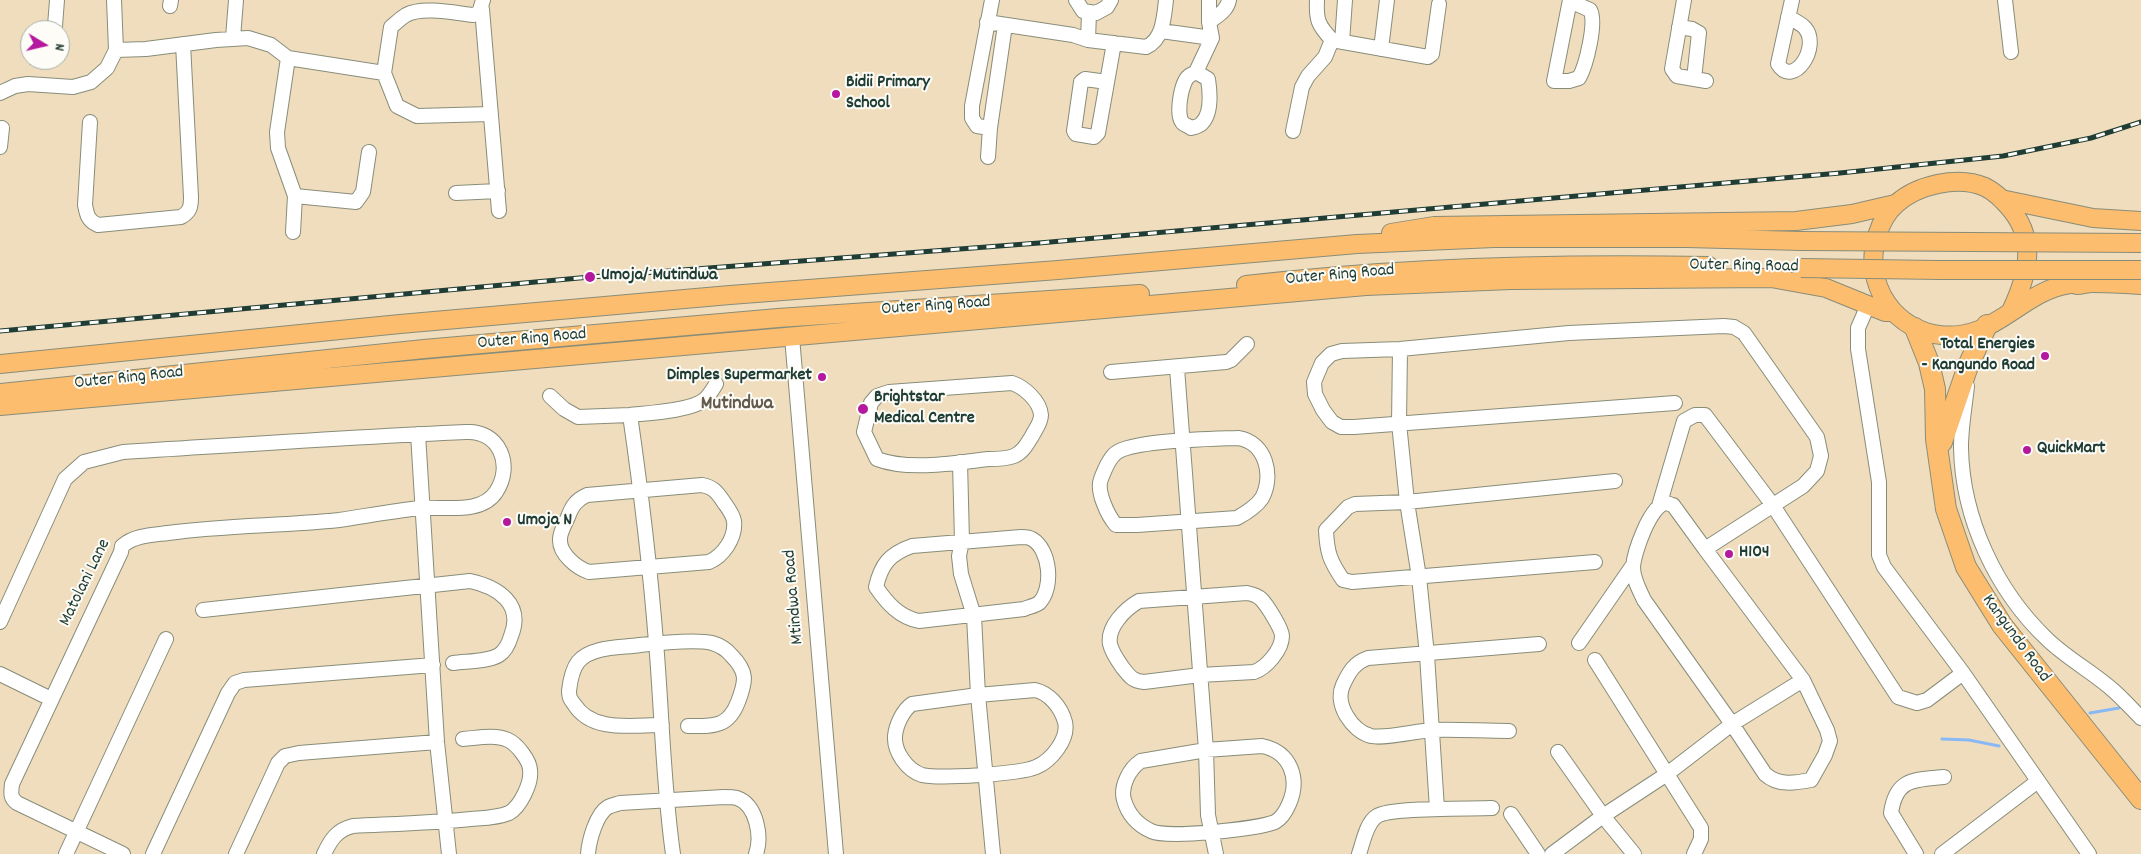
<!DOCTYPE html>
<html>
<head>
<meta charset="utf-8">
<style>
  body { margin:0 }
  #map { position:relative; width:2141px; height:854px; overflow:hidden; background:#f0ddbe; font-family:Dekko,sans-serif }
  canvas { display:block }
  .north { position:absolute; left:20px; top:20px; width:50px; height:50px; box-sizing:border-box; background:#fdfcf7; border:1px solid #a4b0a9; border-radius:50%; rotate:99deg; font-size:14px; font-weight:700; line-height:20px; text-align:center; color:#1f3d34 }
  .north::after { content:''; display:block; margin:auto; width:18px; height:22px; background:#b5179e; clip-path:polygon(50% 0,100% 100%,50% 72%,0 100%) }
</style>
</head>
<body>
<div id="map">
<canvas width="2141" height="854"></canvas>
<div class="north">N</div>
</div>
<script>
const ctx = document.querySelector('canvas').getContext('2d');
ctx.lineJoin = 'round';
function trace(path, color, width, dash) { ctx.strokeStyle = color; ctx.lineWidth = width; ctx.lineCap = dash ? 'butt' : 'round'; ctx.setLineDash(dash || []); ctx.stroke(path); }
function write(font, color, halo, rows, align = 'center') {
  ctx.font = font + ' Dekko,sans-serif'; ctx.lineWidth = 4; ctx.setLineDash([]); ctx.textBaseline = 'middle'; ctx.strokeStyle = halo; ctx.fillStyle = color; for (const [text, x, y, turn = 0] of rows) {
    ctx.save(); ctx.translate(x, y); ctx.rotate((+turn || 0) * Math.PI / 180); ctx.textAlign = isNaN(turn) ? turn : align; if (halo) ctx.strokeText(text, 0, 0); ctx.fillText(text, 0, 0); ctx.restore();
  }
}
const stream = new Path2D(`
  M2090,713L2119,708
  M1942,739L1969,740L1999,746`);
const minor = new Path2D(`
  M483,0L479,13L473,15C455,13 422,6 406,15C401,18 396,23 391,27L384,73L397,106L417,116L491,114
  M1076,0L1083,11L1096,13L1107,7L1111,0
  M1317,0C1316,20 1318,25 1332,40
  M1684,0L1672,69L1677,76L1706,81
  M2005,0L2011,52
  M1570,1L1590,10C1597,22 1586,66 1579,78L1569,81H1554L1570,0
  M170,6L171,0
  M482,9L499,211
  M1788,17C1793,20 1801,23 1805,28C1821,47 1793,89 1778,64L1792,0
  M987,22L1073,35L1088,40L1146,47C1163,40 1164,17 1166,0
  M1209,22C1217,16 1227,11 1229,0
  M55,26L57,0
  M1679,27L1692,29L1699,33L1694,79
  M1161,31L1212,38
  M233,38L236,0
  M1088,40L1089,13
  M1342,42L1345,0
  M1381,49L1387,0
  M116,50L146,49L216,40L248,38L271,45L288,58L384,73
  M288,58L277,132L278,148L295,196L293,232
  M1196,72C1193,74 1191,74 1189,76C1181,82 1176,114 1182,122C1184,125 1189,126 1191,128C1195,127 1200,126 1202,123C1212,113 1210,92 1208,79L1196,72L1212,38L1209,22V0
  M1107,82L1085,79L1081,82L1074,131L1076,134L1094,137L1098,133L1114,43
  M0,93L15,86L28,84L73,87L91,82L107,68L116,50L114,0
  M90,122L85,205C87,215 88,221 98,225L181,217C190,212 191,207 191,197L183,44
  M990,128L977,126L972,118V106L992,0
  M1293,131L1302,87L1308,76L1325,57L1332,40L1428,57L1432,54L1439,4
  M0,147L2,128
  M988,157L990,128L1005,25
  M456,193L498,191
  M295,196L356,202L363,192L369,152
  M1868,305L1858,328V349L1879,482V555L1884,567L1963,673L2089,854
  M792,337L836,854
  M1400,349L1399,423L1407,502L1419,577L1427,655L1437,809
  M1177,368L1206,750L1208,815L1216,854
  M1111,372L1226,362L1231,360L1247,344
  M1012,383C1024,387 1040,401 1041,415C1041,423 1035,430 1032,436C1027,444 1023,452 1014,456C1007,459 996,459 988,459C956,463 908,471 877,459L864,432L871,403L877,396L889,392Z
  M1967,386C1965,406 1961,427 1961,447C1962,518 1996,591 2048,640C2068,659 2094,673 2114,691C2124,700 2132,709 2141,718
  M550,396L564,409L578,417L630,415C641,491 650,566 656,642C662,713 663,784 673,854
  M1675,403L1354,427H1341L1332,422L1323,410L1315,394L1314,382L1322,363L1331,354L1342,351L1400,349L1569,333L1724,326L1734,327L1744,333L1817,437L1821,456L1817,471L1803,486L1705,549L1803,680L1827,730L1830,741L1825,755L1811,780C1795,783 1778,786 1765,774L1732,724L1644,600C1639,589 1633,579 1633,567C1634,553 1650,505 1666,503C1667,503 1672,505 1673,505L1705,549
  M630,415C648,413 690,411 704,400C709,396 713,389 716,384
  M418,434L437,742L449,854
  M1238,438C1266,442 1274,476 1262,498C1256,507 1246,513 1237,518L1137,525H1116C1108,516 1096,491 1101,479C1104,471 1109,458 1116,453C1133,440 1214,439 1238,438Z
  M960,462L962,541L959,556L961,574L974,616L978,695L993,854
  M702,485C713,487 717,492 723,501C727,507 733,514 734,521C736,538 723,556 709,562L589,572C577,568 559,554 560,539C560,532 565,524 568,517C572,506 576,500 587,495Z
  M1659,506L1684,421L1695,415H1705L1772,504L1898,697L1917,703L1927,700L1963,673
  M1021,537C1025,537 1029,537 1032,539C1050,549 1054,588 1039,603C1035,606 1028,607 1024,609L919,621C899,617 887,603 876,587C881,565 889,554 912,546Z
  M1595,562L1352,582L1343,580C1330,561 1327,553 1326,530L1348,507L1355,504L1407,502L1615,481
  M1247,593C1252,594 1257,595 1261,599C1267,605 1282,629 1282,636C1282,650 1266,668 1254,672L1200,675L1144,682C1133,681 1130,677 1123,668C1118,661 1112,653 1110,644C1107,627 1125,609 1139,601Z
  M203,610L470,581C498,587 524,604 511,636C509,643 505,651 499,655C487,662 467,661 453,663
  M0,622L65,479L84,462L123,452C237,445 352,437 466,432C499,430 514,465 496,492C481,515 444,506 420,508C393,511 366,516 339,520C282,526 225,525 168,533C152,535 135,535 122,546L121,552L12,784C11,793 10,798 17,803L123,854
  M1579,643L1633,565
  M1595,660L1701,828V839L1694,854
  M0,674L51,699
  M1035,690C1049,693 1061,707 1065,722C1069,739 1051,761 1036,767C1020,774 938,779 922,775C907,770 894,752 895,736C896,725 903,710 912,704L978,695Z
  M662,725C632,725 592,733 574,704C570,699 569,697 569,691C570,682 572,670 578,662C591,646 621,648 640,645C658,643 695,639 712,643C719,645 726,649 731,655C748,672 746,681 738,702C728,728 713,726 688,726
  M1509,731C1483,731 1457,729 1432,730C1416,731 1385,739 1371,736C1352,731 1334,704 1343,685C1349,672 1354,663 1368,658L1539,644
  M1262,746C1291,752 1300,779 1289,804C1286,811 1282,818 1275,822C1257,829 1167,839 1151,831C1138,825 1128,814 1124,800C1120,786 1130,768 1141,761L1206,750Z
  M1558,752L1603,816L1634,854
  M1511,814L1538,854
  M66,854L166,639
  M153,854L228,693L235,683L244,680L433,665
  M236,854L278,763L285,756L299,753L437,742
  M324,854C331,839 337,830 353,826C392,824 432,823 471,819C484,818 497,818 509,813C520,807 532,783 530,770C530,761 517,744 508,740C495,734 477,738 463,739
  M588,854C589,841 596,814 608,807C612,805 617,804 620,803L724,797C728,797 733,797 737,798C757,805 762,837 756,854
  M1359,854C1363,843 1366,823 1377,816C1390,807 1471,809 1492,808
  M1552,854L1603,816L1667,774L1732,724L1803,680
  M1916,854L1891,813C1896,778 1914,780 1944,777
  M1942,854L2038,781`);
const major = new Path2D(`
  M2001,199L2093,218L2141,221
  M1391,233L1434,226L1796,221L1852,214L1895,204
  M1246,285C1400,267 1554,263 1709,266
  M2011,311C2028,275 2038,239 2008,206C2002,199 1993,191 1985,187C1958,175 1917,185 1896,204C1879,219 1871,248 1874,270C1882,321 1931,348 1979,330C2010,318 2034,289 2070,284C2074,283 2072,284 2077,285C2082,285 2087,283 2092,283C2108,283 2125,284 2141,285
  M0,364L400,324L730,295L1058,270L1357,244L1494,238H1687L1801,241
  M0,393L424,349L778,318L1140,294
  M0,406L1366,286L1511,280L1771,278L1826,288L1885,312H1892`);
const highway = new Path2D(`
  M1915,328L1929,363L1935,389L1936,439L1946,509L1966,567L2002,625L2141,799
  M1942,442L1968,366L1987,325`);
const rail = new Path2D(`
  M0,331L590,277L1039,243L1840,173L2003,156L2091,138L2141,122`);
const majorBridge = new Path2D(`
  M1801,241L2141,243
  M1801,268L1939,270H2141`);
const markers = [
  [836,94,5,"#b5179e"],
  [590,277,6,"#b5179e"],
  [2045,356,5,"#b5179e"],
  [822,377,5,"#b5179e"],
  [863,409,6,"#b5179e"],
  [2027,450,5,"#b5179e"],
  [507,522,5,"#b5179e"],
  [1729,554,5,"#b5179e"]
];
const poiNames = [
  ["Bidii Primary",846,84],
  ["School",846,105],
  ["Umoja/ Mutindwa",601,277],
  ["Total Energies",2035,346,"right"],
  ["- Kangundo Road",2035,367,"right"],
  ["Dimples Supermarket",812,377,"right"],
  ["Brightstar",874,399],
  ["Medical Centre",874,420],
  ["QuickMart",2037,450],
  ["Umoja N",517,522],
  ["H104",1739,554]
];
const streetNames = [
  ["Outer Ring Road",1744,267,1],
  ["Outer Ring Road",1340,276,-5],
  ["Outer Ring Road",936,307,-4],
  ["Outer Ring Road",532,340,-5],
  ["Outer Ring Road",129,379,-6],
  ["Matolani Lane",86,583,-64],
  ["Mtindwa Road",795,597,-95],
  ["Kangundo Road",2015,639,54]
];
const quarterNames = [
  ["Mutindwa",737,405]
];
trace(stream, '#89b9f5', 3);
trace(minor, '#888d79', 16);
trace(major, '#888d79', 20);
trace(highway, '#888d79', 22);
trace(minor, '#fff', 14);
trace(major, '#fcbd6f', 18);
trace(highway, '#fcbd6f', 20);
trace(rail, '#1f3d34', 5);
trace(rail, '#fdfcf7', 3, [9]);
trace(majorBridge, '#888d79', 20, []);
trace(majorBridge, '#fcbd6f', 18);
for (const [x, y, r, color] of markers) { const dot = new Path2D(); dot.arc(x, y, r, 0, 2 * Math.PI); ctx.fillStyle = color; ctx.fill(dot); trace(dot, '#fdfcf7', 2); }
write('bold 18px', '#1f3d34', '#fdfcf7', poiNames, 'left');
write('18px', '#1f3d34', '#fdfcf7', streetNames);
write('bold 20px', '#625a4a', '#fdfcf7', quarterNames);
</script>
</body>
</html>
